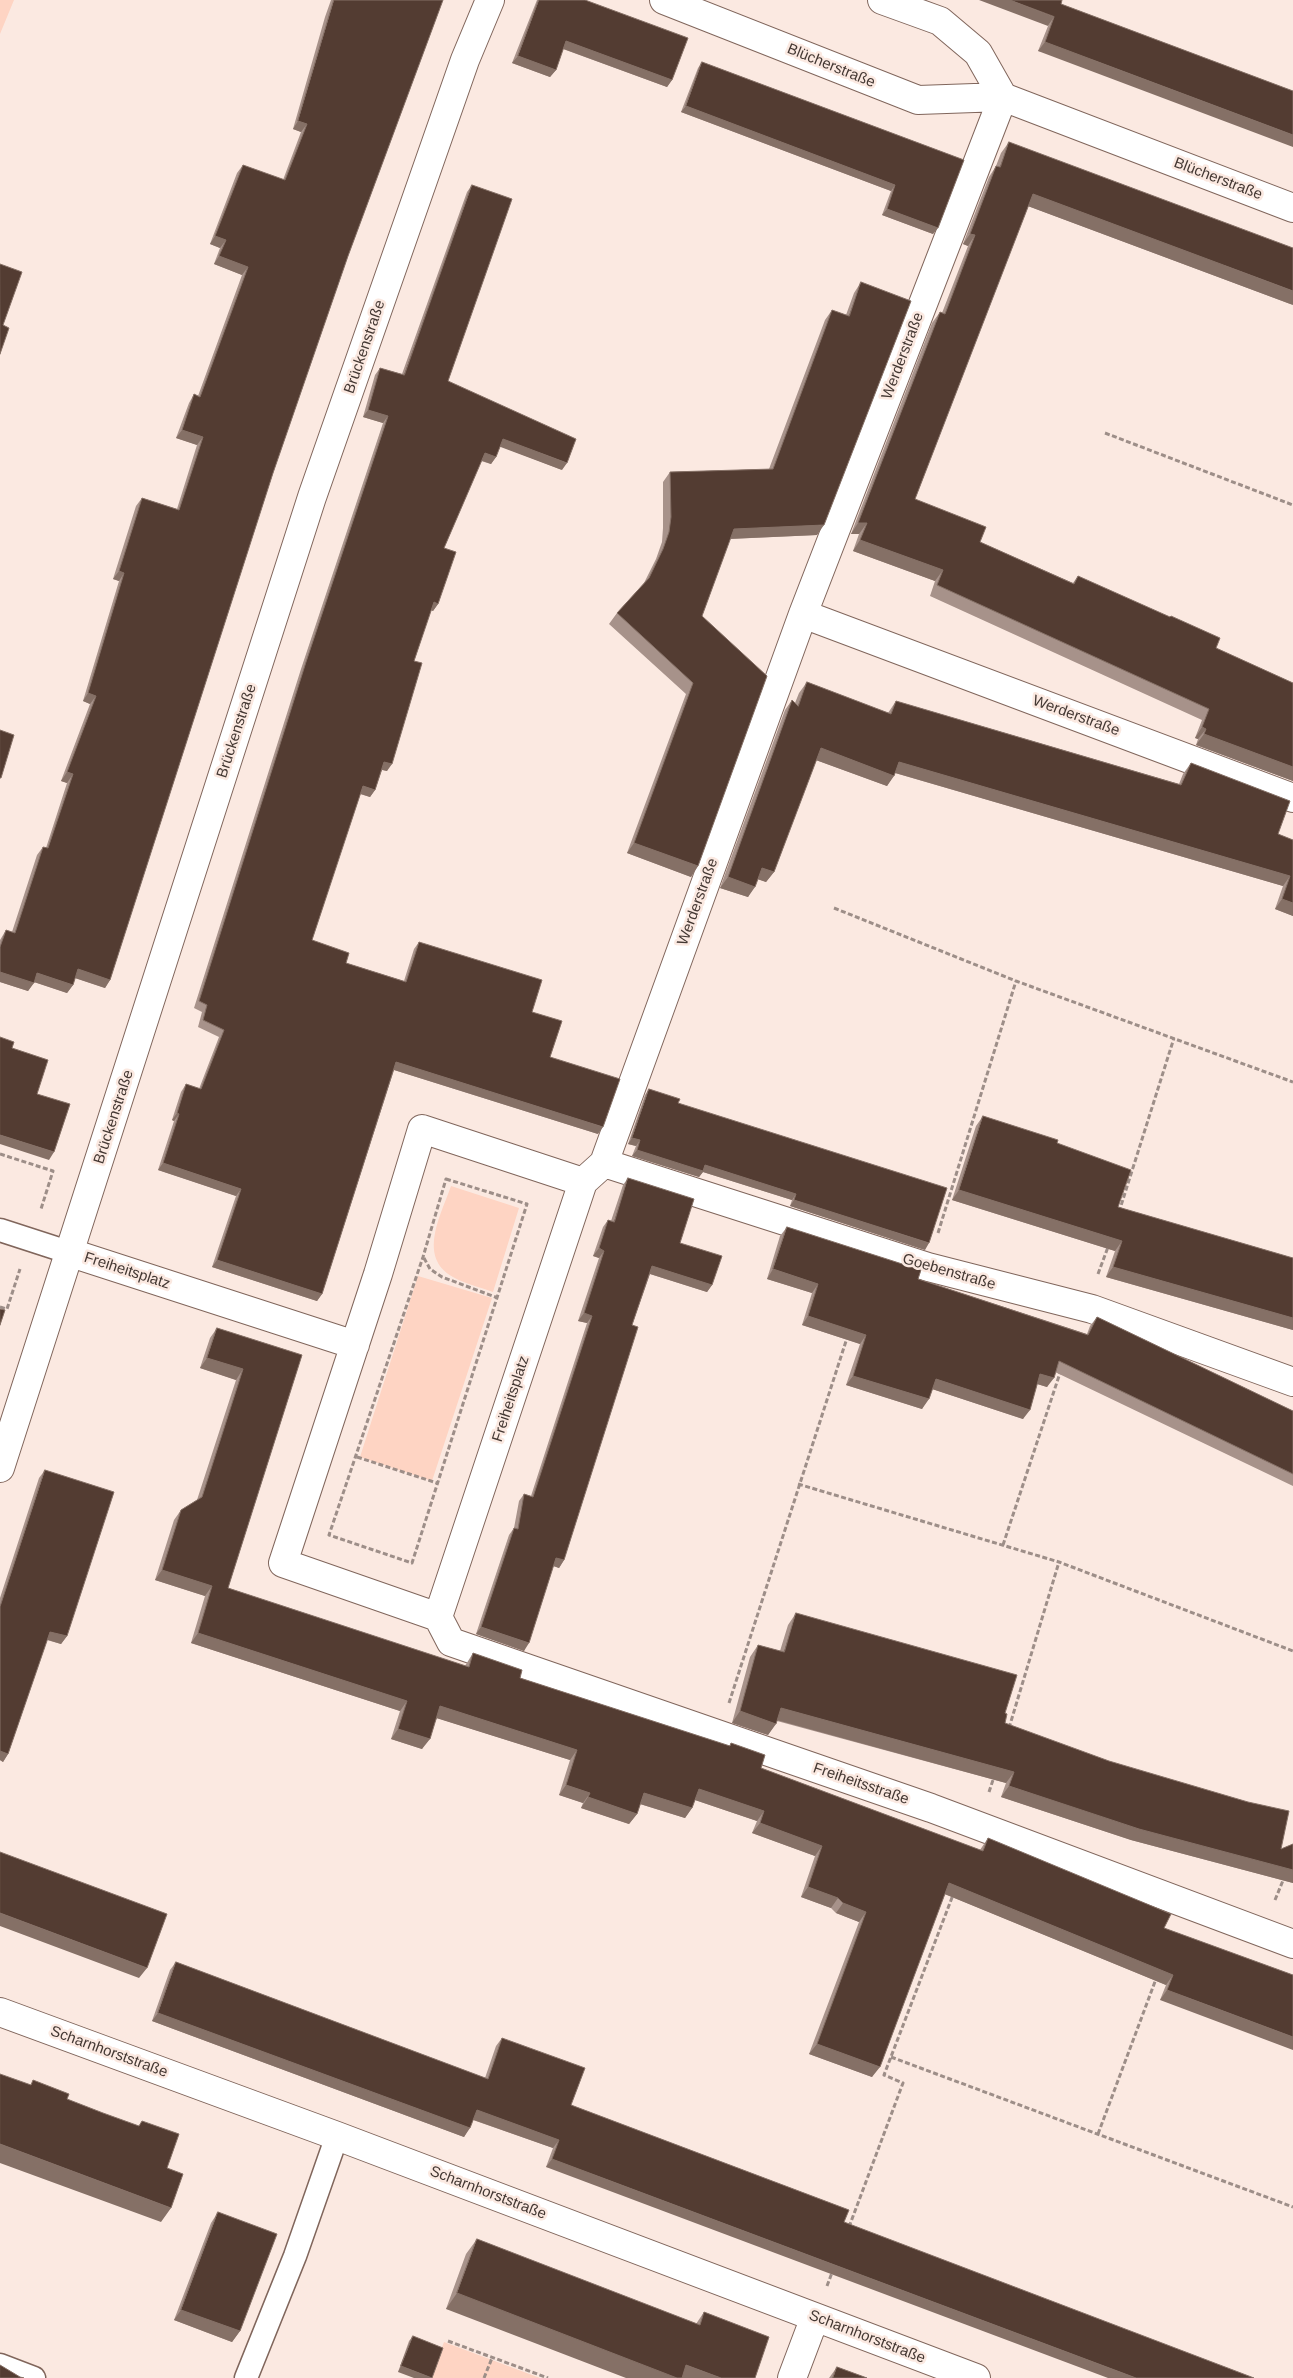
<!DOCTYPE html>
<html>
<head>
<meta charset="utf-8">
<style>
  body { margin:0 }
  canvas { display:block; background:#fbe9e1 }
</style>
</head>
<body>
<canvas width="1293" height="2378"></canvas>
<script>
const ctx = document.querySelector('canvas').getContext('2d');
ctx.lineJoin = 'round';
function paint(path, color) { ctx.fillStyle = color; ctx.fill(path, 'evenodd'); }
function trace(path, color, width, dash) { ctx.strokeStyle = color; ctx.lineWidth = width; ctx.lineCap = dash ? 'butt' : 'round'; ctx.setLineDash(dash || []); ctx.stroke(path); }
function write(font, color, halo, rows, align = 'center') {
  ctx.font = font + ' Arial,sans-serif'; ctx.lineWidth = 5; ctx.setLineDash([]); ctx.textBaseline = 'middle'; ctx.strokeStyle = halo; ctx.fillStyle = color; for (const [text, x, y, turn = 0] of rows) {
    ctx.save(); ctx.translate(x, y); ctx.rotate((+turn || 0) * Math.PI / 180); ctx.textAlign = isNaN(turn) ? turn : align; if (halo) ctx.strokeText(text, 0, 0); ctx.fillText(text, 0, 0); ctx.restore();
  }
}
const green = new Path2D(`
  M0,0H14L0,34Z
  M451,1186L519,1208L493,1292C480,1287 465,1284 453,1277C417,1257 441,1215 451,1186Z
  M418,1276L492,1298L432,1481L360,1457Z
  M444,2342L540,2378H430Z`);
const path = new Path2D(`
  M1105,433L1293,505
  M834,908L1016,981L1293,1082
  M0,1154L53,1171L41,1209
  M446,1179L527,1204L412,1563L329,1535L423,1257Z
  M1119,1212L1174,1038
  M938,1233L1016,981
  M424,1258L430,1269L442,1277L498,1298
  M1098,1274L1108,1247
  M0,1307L7,1309L20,1269
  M357,1457L437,1483
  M798,1484L1059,1562L1293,1651
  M1003,1545L1061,1370
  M729,1703L847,1338
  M1009,1728L1059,1562
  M989,1792L994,1777
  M1275,1900L1284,1878
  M891,2057L1293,2207
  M1098,2134L1156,1979
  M849,2227L903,2083L884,2075L953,1895
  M827,2286L833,2270
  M448,2341L548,2378
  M484,2378L492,2358`);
const lane = new Path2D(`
  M0,1230L71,1253
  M0,2365L34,2378
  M246,2378L295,2256L337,2136`);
const street = new Path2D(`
  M664,0L918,100L1003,97L1293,208
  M882,0L940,21L978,53L1003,97
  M803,614L1293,798
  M604,1163L928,1267L1092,1309L1293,1382
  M583,1182L604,1163L803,614L1003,97
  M71,1253L355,1345
  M438,1617L451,1642L931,1808L1293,1944
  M438,1617L283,1563L378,1274L422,1129L583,1182
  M438,1617L583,1182
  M0,2012L337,2136L976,2378
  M792,2378L815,2317`);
const secondary = new Path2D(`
  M0,1468L312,497L465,60L490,0`);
const wall = new Path2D(`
  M331,0H443L348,256L273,473L110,980L105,988L75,978L73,985L67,993L34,982L28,991L0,982V940L6,930L12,932L37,855L43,847L46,848L67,783L61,781L90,704L83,701L119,581L113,579L136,506L142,498L177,509L197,445L176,438L189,403L194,394L198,396L242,275L214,264L220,248L210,244L237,173L243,165L283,180L301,132L293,129L325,17Z
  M537,0H585L672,80L667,87L563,49L556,70L550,77L512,63Z
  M1061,4L1293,91L1038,51L1048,26Z
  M702,62L964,160L933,234L882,215L891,191L681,112L698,68Z
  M1009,142L1293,305L1028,206L915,499L980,542L1073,583L1078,576L1216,648L1293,683V781L1196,745L1198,739L1195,738L1202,720L930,596L935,581L853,551L859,534H851L932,323L940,312L942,313L968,246L963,244L989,177L996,166L1001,153Z
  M472,185L448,381L562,470L500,446L496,457L491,464L481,461L444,548L438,604L433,611L431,610L414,661L387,771L382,770L375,790L370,797L360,794L312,940L346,963L404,981L414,949L419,942L532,1012L550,1057L598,1134L394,1070L322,1294L317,1301L212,1267L236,1196L158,1170L174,1121L172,1120L181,1092L186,1084L199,1089L219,1037L198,1027L202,1012L194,1008L301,669L383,423L363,417L375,375L380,368L402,374L467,192Z
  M861,282L817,535L730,539L702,616L698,866L691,877L627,853L686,694L609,624L617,613L644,583L656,559L662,542L663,528V482L670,472L769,469L825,320L832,310L846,315L854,293Z
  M807,682L888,713L896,701L1179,784L1183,774L1191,763L1278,834L1293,840V916L1275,909L1283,886L895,773L887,786L816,760L774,872L766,882L758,879L748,897L720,888L785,710L792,700L795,703L799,693Z
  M649,1089L678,1103L925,1250L790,1206L792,1200L703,1172L699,1177L632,1156L636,1146L628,1144L645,1095Z
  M983,1116L1057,1143L1118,1207L1293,1258V1330L1106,1277L1115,1251L952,1200L976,1126Z
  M628,1178L712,1285L707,1292L650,1274L632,1325L564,1560L559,1568L553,1566L524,1651L476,1634L509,1535L514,1528L519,1501L524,1494L531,1496L587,1323L578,1321L599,1258L593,1256L603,1227L608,1220L611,1221L623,1185Z
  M787,1227L918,1279L1087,1334L1090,1326L1097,1317L1293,1411V1486L1055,1372L1047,1387L1037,1384L1023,1419L932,1389L922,1409L846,1385L860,1344L802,1325L812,1293L767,1279L780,1236Z
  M217,1328L302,1355L228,1588L465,1666L473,1653L520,1678L729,1746L731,1743L761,1768L980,1850L988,1838L1164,1928L1293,1975L1160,2000L1166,1985L945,1894L872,2077L809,2054L859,1922L836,1913L831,1908L801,1897L815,1856L752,1833L757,1821L695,1800L692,1808L685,1818L640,1804L637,1814L629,1824L581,1808L583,1803L559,1795L570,1760L437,1718L422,1749L391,1739L400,1711L191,1643L205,1596L155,1580L174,1520L181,1510L197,1500L236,1380L200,1368L210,1338Z
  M45,1470L67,1636L61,1644L47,1640L8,1754L3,1762L0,1760V1598L39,1478Z
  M796,1613L1005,1713V1723L1281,1849L1293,1844V1883L1131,1840L1001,1797L1006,1783L777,1721L768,1735L732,1723L750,1657L758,1645L780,1651L788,1625Z
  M176,1962L485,2078L496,2046L502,2038L571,2105L849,2210L546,2167L553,2148L473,2120L464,2137L152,2021L170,1970Z
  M218,2212L240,2331L232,2342L174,2320L211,2223Z
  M477,2239L696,2324L704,2312L769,2337L446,2309L466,2254Z
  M413,2336L443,2348L398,2372L409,2341Z
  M837,2367L867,2378H829Z`);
const shadedWall = new Path2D(`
  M979,0H1010L1054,17L1048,26Z
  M566,41L672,80L667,87L561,48Z
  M1045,42L1293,135V147L1038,51Z
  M518,56L556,70L550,77L512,63Z
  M686,106L895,185L891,191L681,112Z
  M298,121L307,124L301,132L293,129Z
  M1033,194L1293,291V305L1025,205Z
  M887,209L938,228L933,234L882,215Z
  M970,234L975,235L968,246L963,244Z
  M215,236L226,240L220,248L210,244Z
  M219,256L248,267L242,275L214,264Z
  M368,410L388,416L383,423L363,417Z
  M182,430L203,437L197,445L176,438Z
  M503,439L567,463L562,470L498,446Z
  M485,453L496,457L491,464L480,460Z
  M858,523H867L859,534H851Z
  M824,525L817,535L727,539L734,529Z
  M860,540L943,570L935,581L853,551Z
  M119,571L124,573L119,581L113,579Z
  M434,602L438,604L433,611L429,609Z
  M88,693L96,696L90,704L83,701Z
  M1202,727L1206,729L1198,739L1195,738Z
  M1204,734L1293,767V781L1196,745Z
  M821,748L894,776L887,786L813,759Z
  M384,762L392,764L387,771L379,769Z
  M899,762L1290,876L1283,886L892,772Z
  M67,772L73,774L67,783L61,781Z
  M363,786L375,790L370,797L358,793Z
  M634,843L698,866L691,877L627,853Z
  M762,868L774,872L766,882L754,878Z
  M728,877L755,887L748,897L720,888Z
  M1282,899L1293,903V916L1275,909Z
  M78,969L110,980L105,988L72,977Z
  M0,972L34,983L28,991L0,982Z
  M37,973L73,985L67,993L31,981Z
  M396,1062L603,1127L598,1134L391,1069Z
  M177,1113L179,1114L174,1121L172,1120Z
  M0,1135L54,1152L49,1160L0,1144Z
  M632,1138L640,1140L636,1146L628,1144Z
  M637,1150L705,1165L796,1194L792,1200L703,1172L699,1177L632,1156Z
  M163,1163L241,1189L236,1196L158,1170Z
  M959,1190L1122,1241L1115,1251L952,1200Z
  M794,1200L929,1243L925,1250L790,1206Z
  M599,1248L604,1251L599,1258L593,1256Z
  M217,1260L322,1294L317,1301L212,1267Z
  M652,1266L712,1285L707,1292L647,1273Z
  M1113,1267L1293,1318V1330L1106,1277Z
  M773,1269L818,1284L812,1293L767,1279Z
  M584,1313L592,1316L587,1323L578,1321Z
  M808,1316L866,1335L860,1344L802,1325Z
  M207,1358L243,1369L236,1380L200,1368Z
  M1040,1374L1054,1378L1047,1387L1034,1383Z
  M853,1376L929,1399L922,1409L846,1385Z
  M936,1379L1030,1410L1023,1419L929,1388Z
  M556,1558L564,1560L559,1568L551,1565Z
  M162,1570L212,1586L205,1596L155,1580Z
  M481,1627L529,1643L524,1651L476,1634Z
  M50,1632L67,1636L61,1644L45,1639Z
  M198,1633L407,1701L400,1711L191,1643Z
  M440,1706L577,1750L570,1760L433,1717Z
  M781,1708L1014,1772L1006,1783L773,1719Z
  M740,1711L776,1724L768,1735L732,1723Z
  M398,1729L430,1739L422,1749L391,1739Z
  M0,1751L8,1754L3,1762L0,1760Z
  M566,1785L590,1793L583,1803L559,1795Z
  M1009,1786L1293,1870V1883L1131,1840L1001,1797Z
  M699,1789L764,1811L757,1821L692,1799Z
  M644,1793L692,1808L685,1818L637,1803Z
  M588,1797L637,1814L629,1824L581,1808Z
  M760,1823L822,1846L815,1856L752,1833Z
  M949,1883L1173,1975L1166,1985L942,1893Z
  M808,1887L838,1898L831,1908L801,1897Z
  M843,1903L866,1912L859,1922L836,1913Z
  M0,1913L147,1968L139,1978L0,1926Z
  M1167,1990L1293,2037V2050L1160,2000Z
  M158,2013L470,2128L464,2137L152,2021Z
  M817,2044L880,2067L872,2077L809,2054Z
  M477,2110L559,2140L553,2148L471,2119Z
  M0,2144L171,2208L161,2222L0,2163Z
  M552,2159L1136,2378H1108L546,2167Z
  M457,2293L686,2365L721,2378H626L446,2309Z
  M181,2310L240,2331L232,2342L174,2320Z
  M401,2366L432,2378H414L398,2372Z`);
const building = new Path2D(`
  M334,0H443L348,256L273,473L110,980L78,969L73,985L37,973L34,983L0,972V947L6,930L15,933L43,847L48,848L73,774L67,772L96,696L88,693L124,573L119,571L142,498L179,510L203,437L182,430L194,394L200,397L248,267L219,256L226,240L215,236L243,165L285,180L307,124L298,121Z
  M539,0H585L688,38L672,80L566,41L556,70L518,56Z
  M1010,0H1062L1061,4L1293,91V135L1045,42L1054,17Z
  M702,62L964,160L938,228L887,209L895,185L686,106Z
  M1009,142L1293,248V291L1033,194L915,499L986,527L980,542L1074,584L1078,576L1170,617L1171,616L1220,638L1216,648L1293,683V767L1204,734L1206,729L1202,727L1209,709L937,585L943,570L860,540L867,523H858L940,312L945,314L975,235L970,234L996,166L1000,167Z
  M472,185L512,199L448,381L576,439L567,463L503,439L496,457L485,453L444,548L456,552L438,604L434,602L414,661L422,663L392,764L384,762L375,790L363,786L312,940L349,953L346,963L406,982L419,942L542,980L532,1012L562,1021L550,1057L620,1079L603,1127L396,1062L322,1294L217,1260L241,1189L163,1163L179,1114L177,1113L186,1084L201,1089L224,1030L203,1020L207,1005L199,1001L306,662L388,416L368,410L380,368L404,375Z
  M0,264L22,272L3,325L9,328L0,354Z
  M861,282L911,301L824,525L734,529L702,616L767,676L698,866L634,843L693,683L617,613L649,578L663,549L669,532L671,517L670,472L773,469L832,310L849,316Z
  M807,682L891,714L896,701L1181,785L1191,763L1290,801L1278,834L1293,840V903L1282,899L1290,876L899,762L894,776L821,748L774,872L762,868L755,887L728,877L792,700L798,706Z
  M0,730L14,735L1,778H0Z
  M0,1037L14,1042L12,1048L48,1060L37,1094L70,1104L54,1152L0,1135Z
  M649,1089L680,1099L678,1103L947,1188L929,1243L794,1200L796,1194L705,1165L703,1171L637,1150L640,1140L632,1138Z
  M983,1116L1058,1140L1057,1143L1131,1170L1118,1207L1293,1258V1318L1113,1267L1122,1241L959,1190Z
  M628,1178L694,1199L680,1243L722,1256L712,1285L652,1266L632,1325L638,1327L564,1560L556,1558L529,1643L481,1627L514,1528L518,1529L524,1494L533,1497L592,1316L584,1313L604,1251L599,1248L608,1220L614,1222Z
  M787,1227L921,1270L918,1279L1088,1335L1097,1317L1293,1411V1474L1059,1361L1054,1378L1040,1374L1030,1410L936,1379L929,1399L853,1376L866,1335L808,1316L818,1284L773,1269Z
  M0,1309L5,1310L0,1325Z
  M217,1328L302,1355L228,1588L469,1667L473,1653L522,1670L520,1678L730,1746L731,1743L765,1755L761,1768L983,1851L988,1838L1171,1914L1164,1928L1293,1975V2037L1167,1990L1173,1975L949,1883L880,2067L817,2044L866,1912L843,1903L838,1898L808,1887L822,1846L760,1823L764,1811L699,1789L692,1808L644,1793L637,1814L588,1797L590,1793L566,1785L577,1750L440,1706L430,1739L398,1729L407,1701L198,1633L212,1586L162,1570L181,1510L202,1497L243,1369L207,1358Z
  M45,1470L114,1492L67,1636L50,1632L8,1754L0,1751V1607Z
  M796,1613L1017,1675L1005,1713L1007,1714L1005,1723L1109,1761L1248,1802L1289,1811L1281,1849L1293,1844V1870L1139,1829L1009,1786L1014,1772L781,1708L776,1724L740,1711L758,1645L784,1652Z
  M0,1852L167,1914L147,1968L0,1913Z
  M176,1962L488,2079L502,2038L585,2068L571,2105L849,2210L844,2222L1254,2378H1136L552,2159L559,2140L477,2110L470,2128L158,2013Z
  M0,2074L31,2085L33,2080L69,2094L67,2099L103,2113L139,2126L142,2121L179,2134L167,2168L183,2174L171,2208L0,2144Z
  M218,2212L277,2234L240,2331L181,2310Z
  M477,2239L700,2325L704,2312L769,2337L755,2378H721L686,2365L682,2378H677L457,2293Z
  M413,2336L443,2348L432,2378L401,2366Z
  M0,2365L20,2377L24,2378H0Z
  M837,2367L867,2378H833Z`);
const streetNames = [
  ["Blücherstraße",831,66,22],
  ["Blücherstraße",1218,179,21],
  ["Brückenstraße",365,347,-71],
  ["Werderstraße",903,356,-69],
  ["Werderstraße",1076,716,20],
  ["Brückenstraße",237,731,-72],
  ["Werderstraße",698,902,-70],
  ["Brückenstraße",114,1117,-72],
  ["Freiheitsplatz",127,1271,18],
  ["Goebenstraße",949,1272,16],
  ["Freiheitsplatz",511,1399,-72],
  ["Freiheitsstraße",861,1784,19],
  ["Scharnhorststraße",109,2052,20],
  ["Scharnhorststraße",488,2193,21],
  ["Scharnhorststraße",867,2337,21]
];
paint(green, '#fed4c3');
trace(lane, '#80665c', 25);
trace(street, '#80665c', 30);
trace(secondary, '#80665c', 30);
trace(path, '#9d8e88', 3, [5, 2.5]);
trace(lane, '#fff', 22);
trace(street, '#fff', 28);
trace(secondary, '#fff', 28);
paint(wall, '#a7928a');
paint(shadedWall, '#857066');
paint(building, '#533c32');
trace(building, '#857066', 1);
write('15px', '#443833', '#fbe9e1', streetNames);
</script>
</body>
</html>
